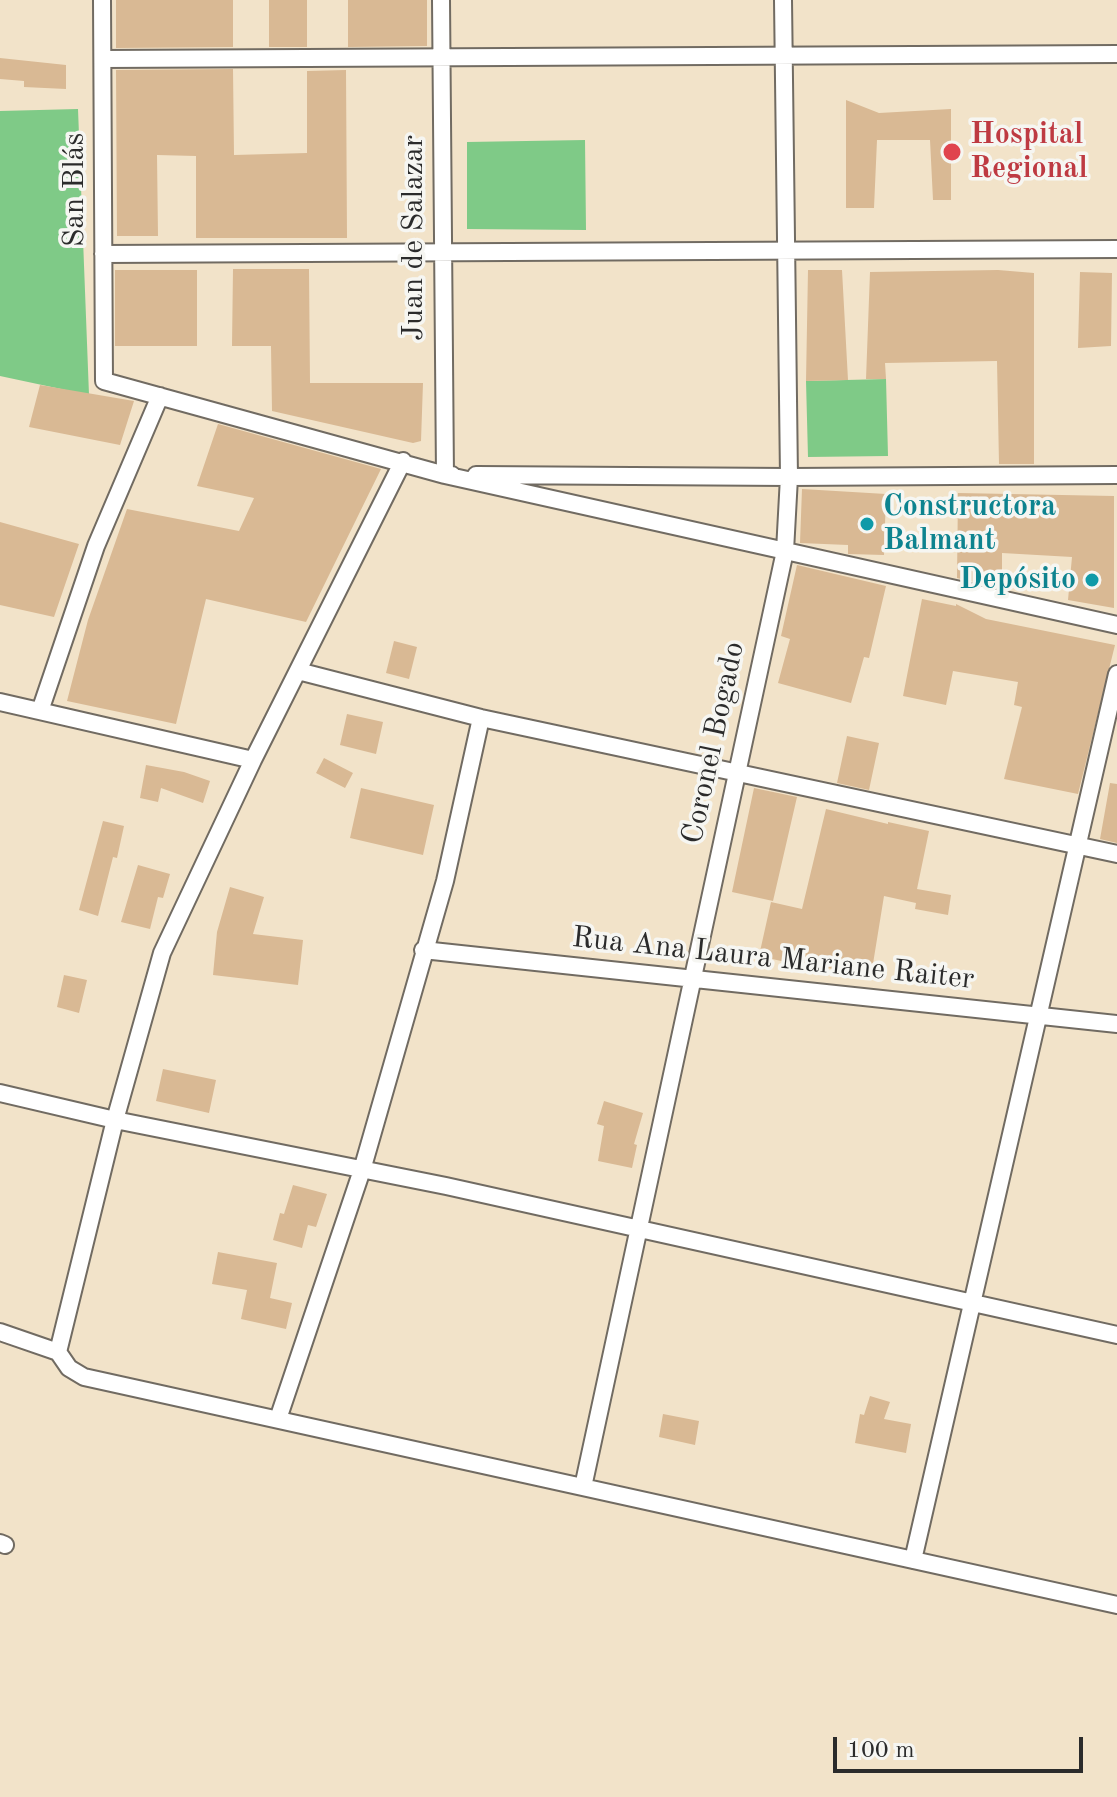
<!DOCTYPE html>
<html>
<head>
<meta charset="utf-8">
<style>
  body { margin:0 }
  #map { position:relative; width:1117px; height:1797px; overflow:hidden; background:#f2e3c9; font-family:"Old Standard TT",serif }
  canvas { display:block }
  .scale { position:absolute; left:833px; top:1737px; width:250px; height:36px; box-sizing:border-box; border:4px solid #2b2b2b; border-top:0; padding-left:10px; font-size:24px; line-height:28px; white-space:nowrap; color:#2b2b2b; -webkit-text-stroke:6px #f6f6f2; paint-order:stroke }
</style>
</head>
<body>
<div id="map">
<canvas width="1117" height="1797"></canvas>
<div class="scale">100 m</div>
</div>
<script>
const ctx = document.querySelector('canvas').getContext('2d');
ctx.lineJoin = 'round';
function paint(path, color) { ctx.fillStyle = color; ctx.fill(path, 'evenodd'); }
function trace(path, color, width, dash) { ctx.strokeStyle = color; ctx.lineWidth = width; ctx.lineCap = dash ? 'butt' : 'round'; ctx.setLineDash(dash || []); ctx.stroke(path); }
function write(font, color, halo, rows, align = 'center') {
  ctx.font = font + ' "Old Standard TT",serif'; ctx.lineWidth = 7; ctx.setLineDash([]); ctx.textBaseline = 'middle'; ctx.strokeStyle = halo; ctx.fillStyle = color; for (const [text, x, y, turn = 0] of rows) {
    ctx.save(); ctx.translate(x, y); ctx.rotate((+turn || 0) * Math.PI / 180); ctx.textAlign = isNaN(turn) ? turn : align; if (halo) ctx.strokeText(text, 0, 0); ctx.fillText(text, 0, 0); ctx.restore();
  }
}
const green = new Path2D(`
  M78,109L89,395L0,376V111Z
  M585,140L586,230L467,229V142Z
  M886,379L888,456L808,457L806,381Z`);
const building = new Path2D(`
  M116,0H233V47L116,48Z
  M269,0H307V47H269Z
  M348,0H427V46L348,47Z
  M0,58L66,65V89L24,87V81L0,79Z
  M233,69L234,155L307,153V71L346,70L347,238H196V156L157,155L158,236H117L116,70Z
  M846,100L879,113L951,109V200H933L930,140H877L874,208H846Z
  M233,269H309L310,383H423L421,441L413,443L272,411L271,346H232Z
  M115,270H197V346H115Z
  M808,270H842L848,380L806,381Z
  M998,270L1034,273V464H999L997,361L885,363L886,379H866L870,272Z
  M1080,272L1112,273L1111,346L1078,348Z
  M40,385L134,401L120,445L29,427Z
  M218,424L381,469L306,622L206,599L176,724L67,701L88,620L127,509L239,531L254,498L197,486Z
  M802,489L886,494L884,555L848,554V545L800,543Z
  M958,493L1114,496V608L1068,600L1072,557L1002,553V583H979L957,578Z
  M0,522L79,544L54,617L0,605Z
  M797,565L886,586L869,658L864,657L851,703L778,683L790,639L781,636Z
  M922,599L956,606V604L986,619L1115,645L1078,794L1004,779L1022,707L1014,705L1018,682L953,671L946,705L903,696Z
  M394,641L417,647L409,679L386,673Z
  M347,714L383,722L376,754L340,745Z
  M847,736L879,743L869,790L837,783Z
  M324,758L353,773L345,788L316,773Z
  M146,765L184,772L210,781L203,803L161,788L158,802L140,798Z
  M1110,783L1117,784V843L1100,839Z
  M361,788L434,805L423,855L350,838Z
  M754,788L797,797L773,901L732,892Z
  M826,809L888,824V822L929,831L917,889L951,895L948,915L915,909L916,903L884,896L871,976L822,967L821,970L759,956L771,902L802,909Z
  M103,821L124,826L117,858L113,857L98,916L79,910Z
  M138,865L170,874L163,898L158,897L150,929L121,922Z
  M230,887L264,897L253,934L303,940L298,985L213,975L217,932Z
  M64,975L87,980L79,1013L57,1007Z
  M163,1069L216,1080L209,1113L156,1101Z
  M604,1101L643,1113L634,1144L637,1145L632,1168L598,1161L604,1126L597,1124Z
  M293,1185L327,1194L316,1227L308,1225L302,1248L273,1240L280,1213L284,1214Z
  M218,1252L277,1263L270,1298L292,1303L286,1329L241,1319L247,1290L212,1284Z
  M870,1396L890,1402L884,1419L911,1424L906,1453L855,1443L860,1414L864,1415Z
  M663,1414L699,1421L695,1445L659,1437Z`);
const street = new Path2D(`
  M102,0L104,381L445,475L1117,625
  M441,0L445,475H452
  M103,59L1117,54
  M103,254L1117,249
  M476,475L789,477L1117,475
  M298,671L481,718L1117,854
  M0,702L253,760
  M40,711L96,546L160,396
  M423,950L1117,1024
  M0,1093L115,1120L446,1186L1117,1335
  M0,1332L58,1352L69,1368L84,1377L1117,1605
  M58,1352L115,1120L162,953L253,760L403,461
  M278,1419L362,1170L445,881L481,718
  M583,1487L785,551L789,477L783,0
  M0,1543L5,1545
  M913,1560L1117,674`);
const markers = [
  [952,152,10,"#e0444e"],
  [867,524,8,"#0f9aa8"],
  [1092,580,8,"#0f9aa8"]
];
const healthNames = [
  ["Hospital",970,135],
  ["Regional",970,169]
];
const streetNames = [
  ["San Blás",75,190,-90],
  ["Juan de Salazar",414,238,-90],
  ["Coronel Bogado",714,743,-78],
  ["Rua Ana Laura Mariane Raiter",773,959,6]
];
const cultureNames = [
  ["Constructora",883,507],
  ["Balmant",883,541],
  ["Depósito",1076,580,"right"]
];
paint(green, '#7fca87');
paint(building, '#d9b994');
trace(street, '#716b62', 20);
trace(street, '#fff', 16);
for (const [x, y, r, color] of markers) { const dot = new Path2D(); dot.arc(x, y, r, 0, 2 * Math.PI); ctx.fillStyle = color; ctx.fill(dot); trace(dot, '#f6f6f2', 3); }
write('bold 30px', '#be3a42', '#f6f6f2', healthNames, 'left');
write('30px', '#2b2b2b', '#f6f6f2', streetNames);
write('bold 30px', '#0d838f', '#f6f6f2', cultureNames, 'left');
</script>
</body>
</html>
